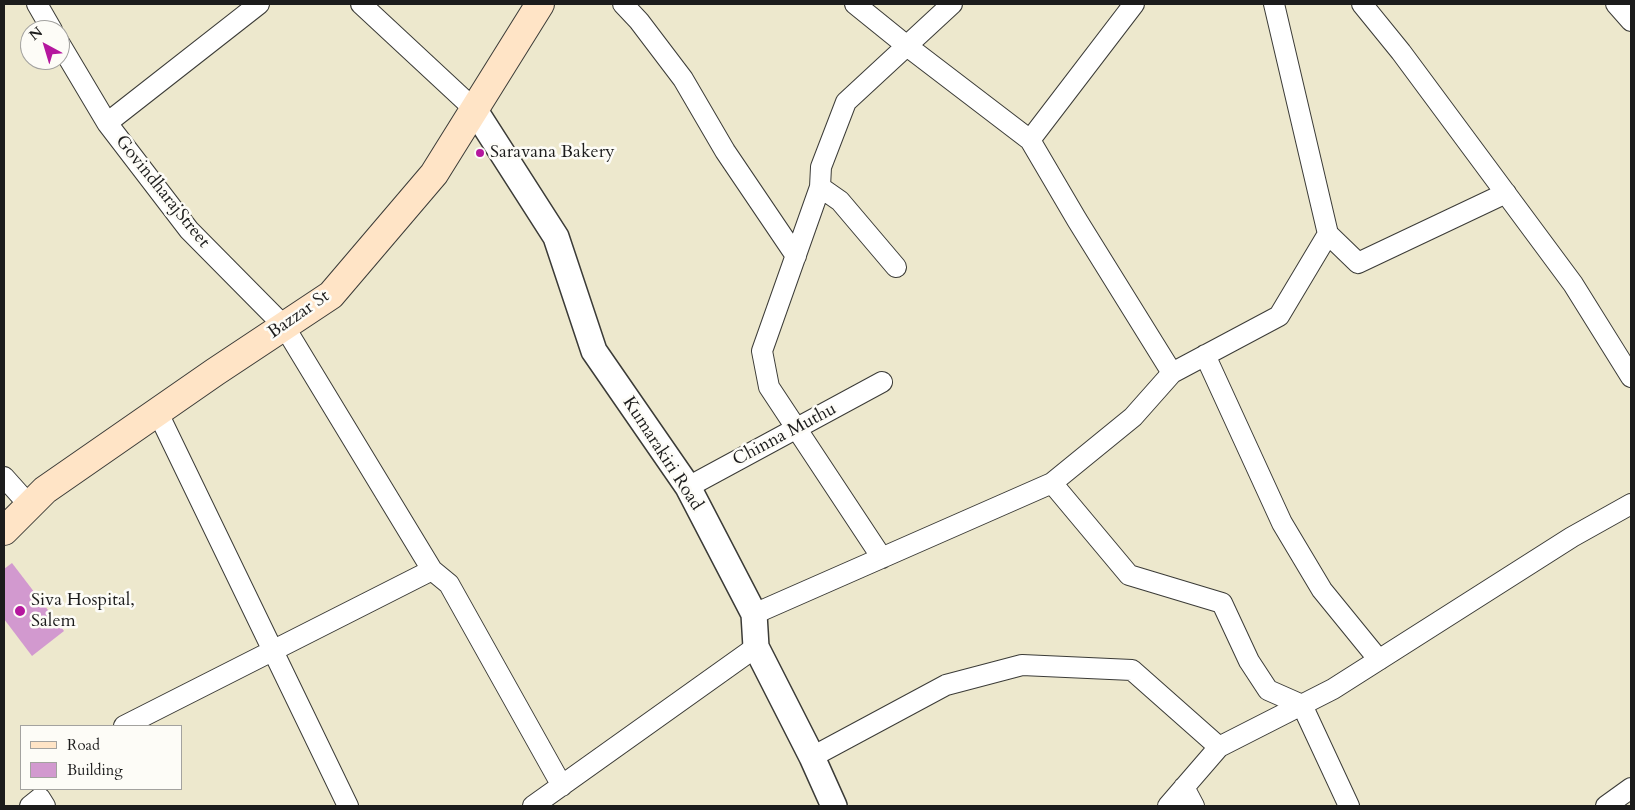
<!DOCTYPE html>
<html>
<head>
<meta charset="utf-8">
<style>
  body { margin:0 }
  #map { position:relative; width:1635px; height:810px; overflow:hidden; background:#ede8cd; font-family:Cardo,serif }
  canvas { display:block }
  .frame { position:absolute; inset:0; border:5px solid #1c1c1c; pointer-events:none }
  .legend { position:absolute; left:20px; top:725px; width:162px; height:65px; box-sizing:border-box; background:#fdfcf7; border:1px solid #a3a29f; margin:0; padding:6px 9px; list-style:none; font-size:15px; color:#1c1c1c }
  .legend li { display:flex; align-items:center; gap:10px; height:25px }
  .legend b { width:25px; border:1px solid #a3a29f }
  .north { position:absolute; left:20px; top:20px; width:50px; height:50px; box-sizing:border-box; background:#fdfcf7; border:1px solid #a3a29f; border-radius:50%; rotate:321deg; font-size:14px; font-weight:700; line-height:20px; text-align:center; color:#1c1c1c }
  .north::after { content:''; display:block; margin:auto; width:18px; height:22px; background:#b5179e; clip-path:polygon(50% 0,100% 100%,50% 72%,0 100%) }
</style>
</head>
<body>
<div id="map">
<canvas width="1635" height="810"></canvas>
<div class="frame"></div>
<ul class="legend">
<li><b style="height:6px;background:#ffe4c6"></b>Road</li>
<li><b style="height:14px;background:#d299cf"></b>Building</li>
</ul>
<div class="north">N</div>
</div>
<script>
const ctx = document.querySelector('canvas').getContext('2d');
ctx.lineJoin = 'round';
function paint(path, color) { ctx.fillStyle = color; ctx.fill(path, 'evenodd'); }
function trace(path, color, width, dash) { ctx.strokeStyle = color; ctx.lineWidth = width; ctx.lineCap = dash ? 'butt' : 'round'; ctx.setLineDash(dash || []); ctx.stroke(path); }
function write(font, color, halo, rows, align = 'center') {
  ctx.font = font + ' Cardo,serif'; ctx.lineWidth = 5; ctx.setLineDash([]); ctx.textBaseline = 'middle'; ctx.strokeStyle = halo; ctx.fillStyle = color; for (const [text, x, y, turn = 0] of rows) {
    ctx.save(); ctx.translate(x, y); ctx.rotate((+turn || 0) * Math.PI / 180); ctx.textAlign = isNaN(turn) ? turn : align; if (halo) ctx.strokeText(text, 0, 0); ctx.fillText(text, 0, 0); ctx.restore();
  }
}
const building = new Path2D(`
  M12,563L64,631L32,656L4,619V569Z`);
const minor = new Path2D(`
  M37,4L52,30
  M361,4L474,109
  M623,4L639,21L683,79L725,151L796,256
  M855,4L907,46L1030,140L1077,220L1172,373L1279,316L1328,234L1274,4
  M1362,4L1401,52L1573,284L1631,377
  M1616,4L1631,21
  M60,44L107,123L189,230L284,326L432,570L449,584L562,786
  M107,123L259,4
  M1030,140L1134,4
  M820,187L840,201L896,267
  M1328,234L1358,263L1506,193
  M1205,355L1282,523L1322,590L1379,660
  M158,413L348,806
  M4,477L30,506
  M1052,483L1129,575L1222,603L1249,661L1268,690L1302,705L1349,806
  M688,487L882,382
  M882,558L769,387L762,351L820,187L821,167L846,102L952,4
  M754,614L1052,483L1133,417L1172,373
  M124,726L432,570
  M812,757L946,685L1022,665L1132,670L1219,747
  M1184,787L1194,806
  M30,806L40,798L45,806
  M533,806L756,647
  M1168,806L1219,747L1333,689L1572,537L1631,504
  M1606,806L1631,788`);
const tertiary = new Path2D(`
  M474,109L556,237L594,351L688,487L754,614L756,647L812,757L834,806`);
const secondary = new Path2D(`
  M4,531L45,490L215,372L331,295L434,174L540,4`);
const markers = [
  [480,153,5,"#b5179e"],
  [20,611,6,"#b5179e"]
];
const poiNames = [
  ["Saravana Bakery",490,153],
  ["Siva Hospital,",31,601],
  ["Salem",31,622]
];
const streetNames = [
  ["GovindharajStreet",162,192,51],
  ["Bazzar St",299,315,-35],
  ["Chinna Muthu",785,435,-28],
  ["Kumarakiri Road",662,454,57]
];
paint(building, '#d299cf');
trace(minor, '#3b3b37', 22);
trace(tertiary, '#3b3b37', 28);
trace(secondary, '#3b3b37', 30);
trace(minor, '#fff', 20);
trace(tertiary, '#fff', 25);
trace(secondary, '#ffe4c6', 28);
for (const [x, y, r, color] of markers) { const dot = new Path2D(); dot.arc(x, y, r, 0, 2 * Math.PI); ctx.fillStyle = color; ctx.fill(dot); trace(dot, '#fdfcf7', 2); }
write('18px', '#1c1c1c', '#fdfcf7', poiNames, 'left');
write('18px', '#1c1c1c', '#fdfcf7', streetNames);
</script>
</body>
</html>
